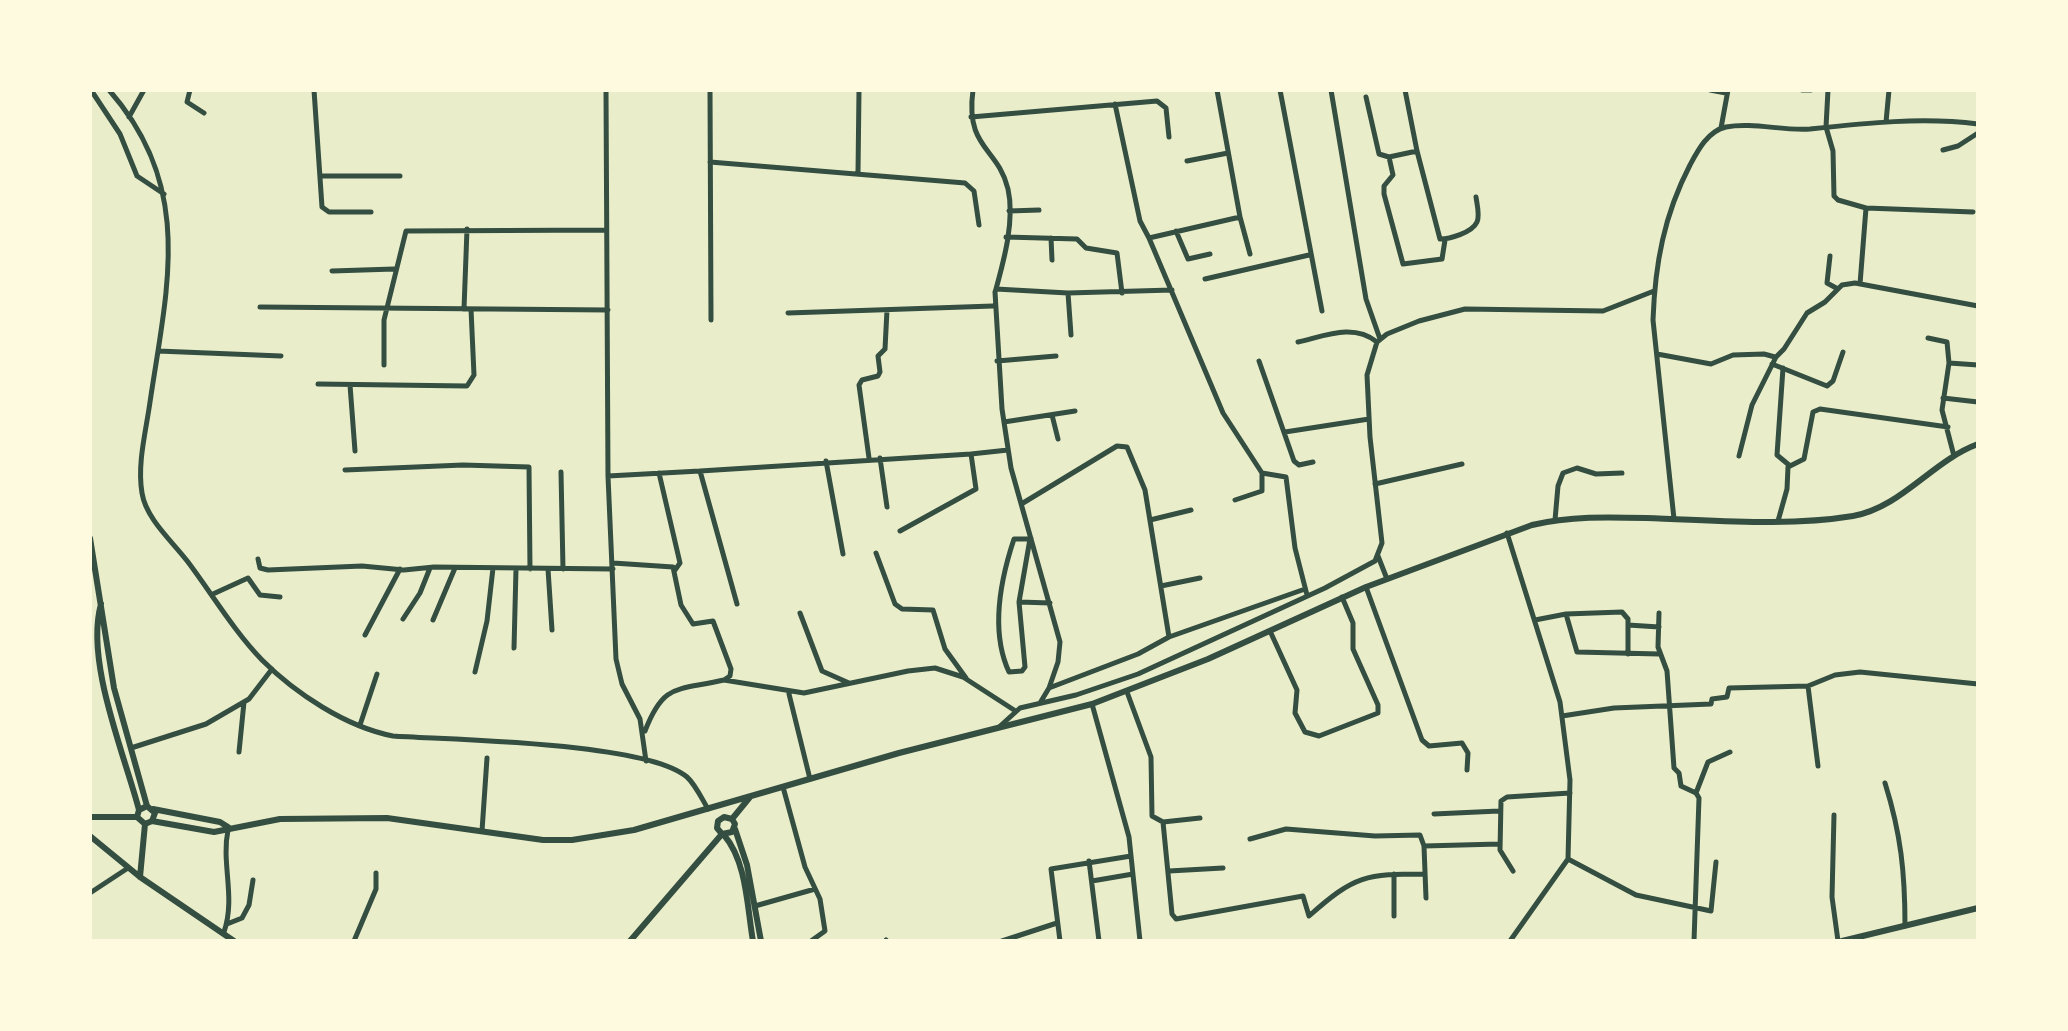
<!DOCTYPE html>
<html>
<head>
<meta charset="utf-8">
<style>
  body { margin:0 }
  #map { position:relative; width:2068px; height:1031px; overflow:hidden; background:#e9edc9; font-family:"Alegreya Sans",sans-serif }
  canvas { display:block }
  .frame { position:absolute; inset:0; border:92px solid #fefae0; pointer-events:none }
</style>
</head>
<body>
<div id="map">
<canvas width="2068" height="1031"></canvas>
<div class="frame"></div>
</div>
<script>
const ctx = document.querySelector('canvas').getContext('2d');
ctx.lineJoin = 'round';
function trace(path, color, width, dash) { ctx.strokeStyle = color; ctx.lineWidth = width; ctx.lineCap = dash ? 'butt' : 'round'; ctx.setLineDash(dash || []); ctx.stroke(path); }
const minor = new Path2D(`
  M91,90L120,134L137,176L164,194
  M109,90C195,188 167,287 150,402C146,431 137,464 142,493C146,519 173,542 188,562C212,594 234,631 262,660C295,693 346,727 393,736C452,740 646,742 687,777C695,784 702,799 708,809
  M190,90L187,102L204,113
  M314,90L322,207L329,212H371
  M606,90L608,476L616,659L622,684L640,719L646,761
  M710,90L711,320
  M973,90C965,149 998,147 1008,189C1015,220 1004,260 996,289
  M1280,90L1322,311
  M1331,90L1366,299L1380,339
  M1405,90L1417,151L1440,239C1449,239 1472,233 1477,222C1480,216 1477,204 1476,197
  M1710,90L1726,93
  M1802,90H1811
  M1828,90L1826,127L1833,151L1834,196L1838,200L1866,208L1860,284
  M1366,97L1379,154L1389,157L1417,151
  M1115,104L1140,221L1149,238L1240,217L1217,90
  M129,117L144,90
  M971,117L1157,101L1166,108L1169,137
  M1886,122L1889,90
  M1721,128L1728,90
  M1943,150L1958,146L1978,133
  M1389,157L1393,175L1384,186V194L1403,264L1442,259L1445,240
  M1187,161L1228,153
  M710,162L965,183L974,191L979,225
  M858,173L859,90
  M320,176H400
  M1866,208L1973,212
  M1009,211L1039,210
  M1240,217L1250,254
  M1176,231L1188,259L1210,254
  M1006,237L1077,239L1086,248L1117,253L1122,293
  M1051,238L1052,260
  M1149,238L1223,413L1262,473L1286,477L1295,548L1307,595
  M1830,256L1827,283L1838,289
  M332,271L394,269
  M1205,279L1309,255
  M1068,293L1071,335
  M260,307L608,310
  M464,309L467,229
  M788,313L993,306
  M1928,338L1947,342L1949,363L1978,365
  M1298,342C1325,336 1353,323 1377,342
  M158,351L281,356
  M1657,354L1711,364L1733,355L1764,354L1775,357
  M997,361L1056,356
  M1259,361L1294,461L1299,465L1313,462
  M1949,363L1942,410L1954,456
  M1772,364L1827,386L1833,381L1843,352
  M384,365V320L406,231L606,230
  M1783,368L1777,455L1789,465
  M318,384L467,386L474,375L471,309
  M350,385L355,451
  M1943,398L1978,402
  M1052,415L1058,439
  M1004,422L1075,411
  M1285,432L1369,419
  M971,454L1008,450
  M1739,456L1752,405L1776,357L1784,349L1807,313L1825,302L1842,285L1855,283L1978,306
  M869,458L859,385L862,380L878,376L880,372L878,356L885,349L887,310
  M880,458L887,507
  M826,461L843,554
  M345,470L463,465L529,467L530,569
  M700,471L971,454L976,489L900,531
  M561,472L563,569
  M659,473L680,563L675,570
  M608,476L700,471L737,604
  M1375,484L1462,464
  M1235,500L1262,491V473
  M1023,503L1117,446L1127,447L1145,490L1169,637L1138,654L1049,688L1040,703
  M1674,519L1653,320C1655,264 1664,215 1690,165C1698,150 1708,131 1726,127C1752,122 1783,131 1810,129C1866,123 1922,117 1978,124
  M1150,520L1191,510
  M1555,520L1558,486L1563,473L1577,468L1596,474L1622,473
  M1778,521L1787,489L1788,467L1804,459L1813,412L1820,409L1948,427
  M1507,533L1560,702L1570,780L1568,859L1510,941
  M1030,539H1014C1000,581 990,631 1009,672L1022,671L1025,667L1019,602L1030,539L1031,538
  M876,553L895,604L902,609L933,610L945,649L966,678
  M1378,556L1387,579
  M258,559L260,568L268,570L362,566L404,570L434,567L613,569
  M613,563L673,567L681,605L693,624L713,621L731,669L730,676L724,680C677,691 664,682 645,731
  M548,569L552,630
  M1161,586L1200,578
  M1366,587L1422,740L1429,746L1462,743L1468,753L1467,770
  M213,594L248,578L260,595L280,597
  M1019,602L1050,603
  M800,613L822,671L849,683
  M1659,613L1658,647L1667,671L1674,768L1679,773L1681,786L1696,793L1699,798L1694,941
  M1566,614L1577,652L1659,654
  M403,619L420,593L430,568
  M433,620L455,568
  M1535,620L1566,614L1622,612L1628,619V654
  M1628,625L1659,627
  M1270,631L1297,690L1295,713L1305,732L1319,736L1373,715L1378,713V705L1353,649V623L1342,597
  M365,635L400,569
  M1169,637L1305,589
  M514,648L516,569
  M475,672L487,621L493,568
  M724,680L804,693L908,671L935,668L963,677L1014,710
  M1808,686L1818,766
  M1049,688L1058,662L1060,642L1011,468L1002,409L995,292L996,289L1068,293L1172,290
  M1127,692L1151,757L1152,816L1163,822L1200,818
  M789,694L810,779
  M1092,704L1129,837L1140,941
  M1562,716L1614,708L1711,704L1712,699L1727,697L1729,688L1808,686L1835,675L1860,672L1978,684
  M360,725L377,674
  M998,728L1020,708L1076,695L1138,674L1325,588L1375,561L1382,543L1370,437L1367,375L1377,342L1387,334L1419,321L1465,309L1603,311L1654,291
  M131,748L206,724L249,699L272,669
  M239,752L244,702
  M1885,783C1901,834 1905,873 1905,926
  M783,787L805,867L820,899L825,931L811,941
  M1696,793L1708,762L1730,752
  M1434,814L1499,811
  M1834,815L1832,897L1838,941
  M1163,822L1172,914L1176,919L1303,896L1309,916C1355,875 1366,874 1425,874
  M482,831L487,758
  M1250,839L1286,829L1375,836L1420,835L1424,846L1499,844
  M1424,846L1426,898
  M1568,859L1636,895L1711,911L1716,862
  M1089,861L1099,941
  M1169,871L1223,868
  M1513,871L1500,850L1501,801L1507,797L1570,793
  M1394,874V916
  M1092,881L1133,874
  M90,893L128,868
  M755,906L815,889
  M227,924L242,918L249,905L253,880
  M224,932C236,897 221,864 228,830
  M886,940L887,941
  M354,941L376,889V873
  M1002,941L1057,923
  M1060,941L1051,869L1131,856`);
const tertiary = new Path2D(`
  M90,538L114,688L147,806L155,813L152,821L145,824L137,817L139,810L147,806
  M101,604C85,661 124,753 139,810
  M153,809L220,822L228,827
  M90,817H137
  M732,819L750,797
  M152,821L214,832L280,819L387,818L543,840H572L634,830L899,753L1092,704L1208,659L1366,587L1532,525C1570,516 1608,517 1646,518C1714,520 1786,527 1853,516C1902,507 1932,461 1978,444
  M735,829L747,865L761,941
  M724,835C747,862 747,907 753,941
  M90,836L140,877L234,941
  M140,877L145,824
  M630,941L722,834L732,832L735,824L732,819L724,817L718,821L717,828L722,834
  M1842,941L1978,908`);
trace(minor, '#344e41', 5);
trace(tertiary, '#344e41', 6);
</script>
</body>
</html>
